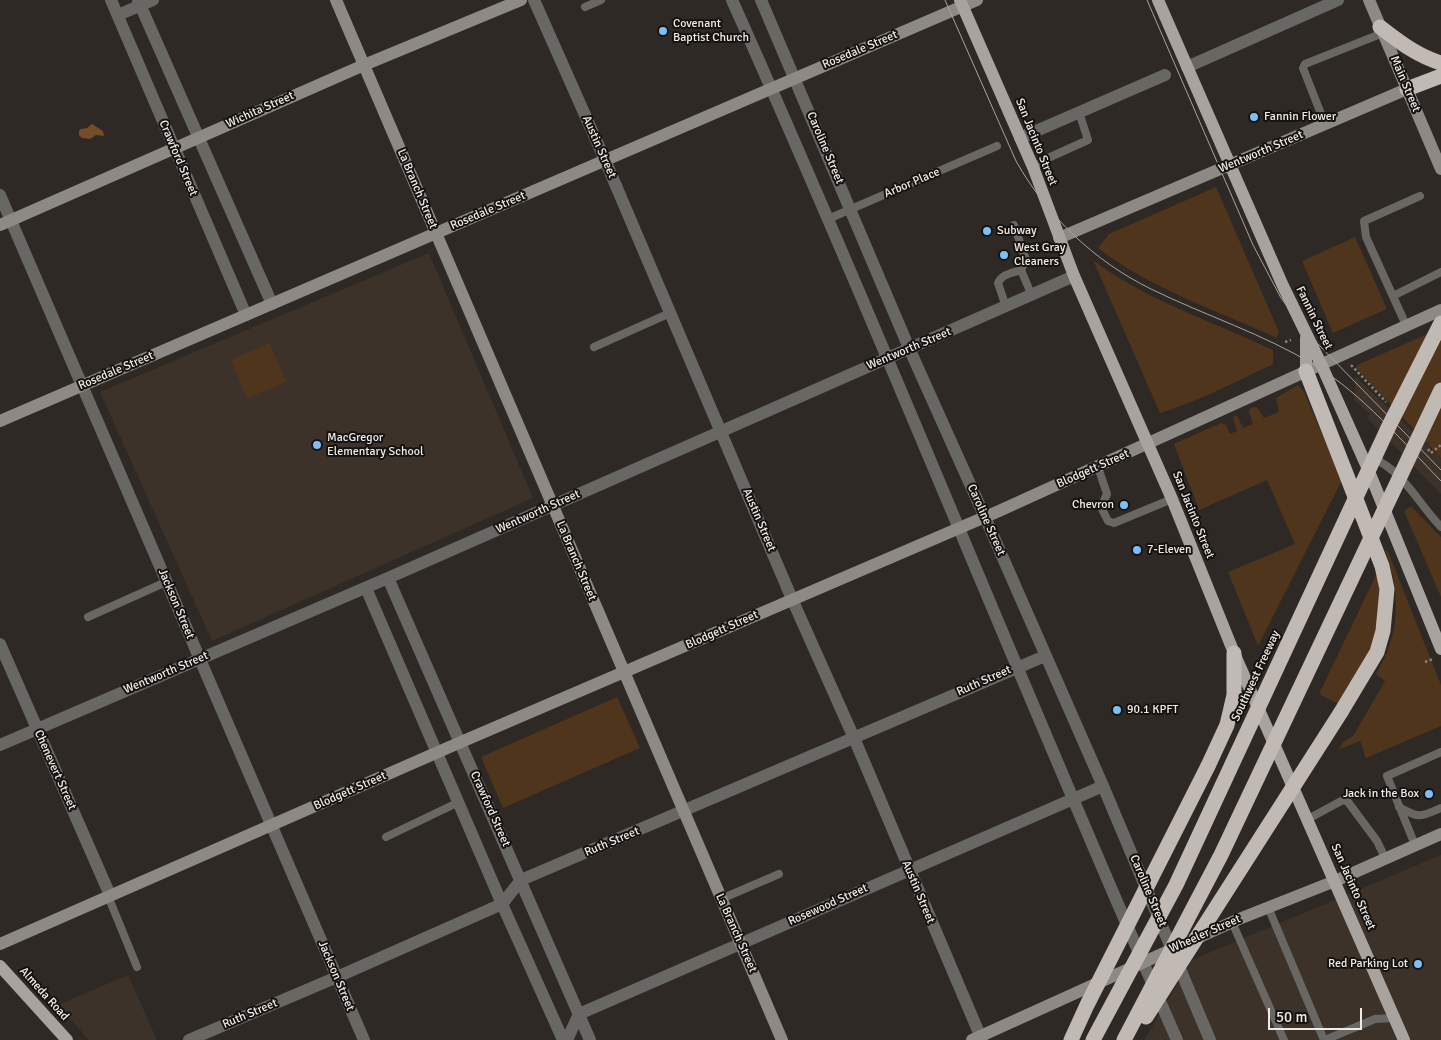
<!DOCTYPE html>
<html>
<head>
<meta charset="utf-8">
<style>
  body { margin:0 }
  #map { position:relative; width:1441px; height:1040px; overflow:hidden; background:#2e2924; font-family:Signika,sans-serif }
  canvas { display:block }
  .scale { position:absolute; left:1268px; top:1008px; width:94px; height:22px; box-sizing:border-box; border:2px solid #edeae7; border-top:0; padding-left:6px; font-size:15px; line-height:18px; white-space:nowrap; color:#edeae7; -webkit-text-stroke:4px #151210; paint-order:stroke }
</style>
</head>
<body>
<div id="map">
<canvas width="1441" height="1040"></canvas>
<div class="scale">50 m</div>
</div>
<script>
const ctx = document.querySelector('canvas').getContext('2d');
ctx.lineJoin = 'round';
function paint(path, color) { ctx.fillStyle = color; ctx.fill(path, 'evenodd'); }
function trace(path, color, width, dash) { ctx.strokeStyle = color; ctx.lineWidth = width; ctx.lineCap = dash ? 'butt' : 'round'; ctx.setLineDash(dash || []); ctx.stroke(path); }
function write(font, color, halo, rows, align = 'center') {
  ctx.font = font + ' Signika,sans-serif'; ctx.lineWidth = 4; ctx.setLineDash([]); ctx.textBaseline = 'middle'; ctx.strokeStyle = halo; ctx.fillStyle = color; for (const [text, x, y, turn = 0] of rows) {
    ctx.save(); ctx.translate(x, y); ctx.rotate((+turn || 0) * Math.PI / 180); ctx.textAlign = isNaN(turn) ? turn : align; if (halo) ctx.strokeText(text, 0, 0); ctx.fillText(text, 0, 0); ctx.restore();
  }
}
const built = new Path2D(`
  M429,253L533,498L212,641L100,392Z
  M1355,376L1441,458V494L1367,418L1370,414L1354,400Z
  M1441,855V1040H1144L1192,960Z
  M128,975L157,1040H89L58,1005Z`);
const green = new Path2D(`
  M1216,187L1279,332L1277,338C1216,310 1151,289 1098,248L1109,234Z
  M1355,237L1387,309L1333,333L1302,261Z
  M1093,260C1147,301 1212,321 1273,350V364C1236,382 1199,401 1160,413Z
  M1441,328V458L1356,368L1357,365Z
  M270,343L286,382L247,398L231,360Z
  M1298,385L1304,392L1342,480L1258,646L1228,572L1295,544L1267,480L1199,510L1174,444L1221,423L1226,425L1230,434L1237,431L1233,418L1235,415L1238,417L1243,428L1253,424L1249,412L1250,408L1255,407L1258,408L1264,418L1279,412L1276,398Z
  M1411,506L1441,537V597L1404,511Z
  M1387,549L1441,685V726L1366,758L1360,741L1338,750L1343,742L1353,736L1385,681L1376,674C1400,634 1401,596 1386,552Z
  M1377,573L1381,587L1375,644L1339,704L1319,694Z
  M617,697L640,748L503,808L481,757Z`);
const water = new Path2D(`
  M92,124L103,131L104,136L96,135L90,139L82,138L79,135V131L81,129L87,128Z`);
const path = new Path2D(`
  M1317,330L1324,327
  M1285,342L1291,340
  M1351,365L1386,402
  M1428,449L1431,453L1441,445
  M1425,662L1433,659`);
const lane = new Path2D(`
  M585,7L601,0
  M1325,124L1303,68L1305,64L1383,33
  M1033,167L1048,158L1088,140L1079,112
  M828,219L997,146
  M1014,225L1026,260L1021,270L1032,296
  M1393,296L1441,272
  M1006,307L998,283C1002,274 1012,273 1021,270
  M1406,325L1366,237L1364,221L1420,196
  M594,347L670,313
  M1373,458C1404,472 1418,503 1441,527
  M1098,467L1107,494L1101,507L1108,521L1114,523L1172,499
  M88,617L166,582
  M1399,807C1420,819 1420,817 1441,808
  M1308,819L1343,800L1348,802L1377,841L1385,858
  M386,837L459,802
  M1415,845L1387,776L1441,752
  M108,896L137,967
  M721,899L779,874
  M1268,907L1324,1040
  M1232,922L1284,1040
  M1325,1040L1375,1019L1394,1018`);
const street = new Path2D(`
  M111,0L246,315
  M138,0L272,304
  M534,0L605,160L792,599L854,738L982,1040
  M732,0C886,344 1025,695 1177,1040
  M761,0L909,348L992,533L1103,786L1210,1040
  M118,15L153,0
  M1187,67L1338,0
  M1020,138L1165,75
  M0,195L364,1040
  M388,578L590,1040
  M366,588L502,904L563,1040
  M0,644L110,895
  M0,745L388,578L1074,276
  M189,1040L337,977L502,904L521,880L1045,656
  M567,1040L579,1014L1103,786`);
const secondary = new Path2D(`
  M336,0L782,1040
  M1369,0L1441,169
  M0,225L364,65L521,0
  M1059,238L1407,89
  M0,421L977,0
  M1195,939L1239,919L1335,881L1441,834
  M0,944L461,742L999,511L1441,310
  M972,1040L1175,948`);
const primary = new Path2D(`
  M960,0L1033,167L1074,276L1172,499L1234,653L1404,1040
  M1158,0L1283,286L1321,364L1368,469L1441,649
  M1306,338V371
  M0,966L67,1040`);
const highway = new Path2D(`
  M1380,27C1400,42 1417,56 1441,63
  M1407,89L1441,76
  M1306,371L1382,566L1387,589L1383,631L1377,652L1341,712
  M1208,766L1227,725L1234,695V653`);
const tram = new Path2D(`
  M945,0L1016,161C1047,216 1094,261 1151,289C1206,316 1264,334 1316,366C1361,393 1404,443 1441,481
  M1147,0L1253,245L1281,298L1296,318L1317,343L1441,470`);
const highwayBridge = new Path2D(`
  M1146,1017L1341,712
  M1071,1040L1087,1005L1208,766
  M1093,1040L1176,885L1389,426L1441,323
  M1124,1040L1221,855L1441,390`);
const markers = [
  [663,31,5,"#7bbef8"],
  [1254,117,5,"#7bbef8"],
  [987,231,5,"#7bbef8"],
  [1004,255,5,"#7bbef8"],
  [317,445,5,"#7bbef8"],
  [1124,505,5,"#7bbef8"],
  [1137,550,5,"#7bbef8"],
  [1117,710,5,"#7bbef8"],
  [1429,794,5,"#7bbef8"],
  [1418,964,5,"#7bbef8"]
];
const poiNames = [
  ["Covenant",673,24],
  ["Baptist Church",673,38],
  ["Fannin Flower",1264,117],
  ["Subway",997,231],
  ["West Gray",1014,248],
  ["Cleaners",1014,262],
  ["MacGregor",327,438],
  ["Elementary School",327,452],
  ["Chevron",1114,505,"right"],
  ["7-Eleven",1147,550],
  ["90.1 KPFT",1127,710],
  ["Jack in the Box",1419,794,"right"],
  ["Red Parking Lot",1408,964,"right"]
];
const streetNames = [
  ["Rosedale Street",860,50,-23],
  ["Main Street",1405,84,67],
  ["Wichita Street",260,110,-24],
  ["San Jacinto Street",1036,142,68],
  ["Austin Street",599,147,66],
  ["Caroline Street",825,148,67],
  ["Wentworth Street",1261,152,-23],
  ["Crawford Street",178,158,67],
  ["Arbor Place",912,183,-23],
  ["La Branch Street",417,189,67],
  ["Rosedale Street",488,211,-23],
  ["Fannin Street",1314,318,64],
  ["Wentworth Street",909,349,-23],
  ["Rosedale Street",116,371,-23],
  ["Blodgett Street",1093,469,-24],
  ["Wentworth Street",538,512,-24],
  ["San Jacinto Street",1193,515,68],
  ["Austin Street",759,520,67],
  ["Caroline Street",986,520,66],
  ["La Branch Street",576,561,67],
  ["Jackson Street",176,604,67],
  ["Blodgett Street",722,630,-24],
  ["Wentworth Street",166,673,-23],
  ["Southwest Freeway",1256,676,-65],
  ["Ruth Street",984,681,-24],
  ["Chenevert Street",55,770,66],
  ["Blodgett Street",350,791,-24],
  ["Crawford Street",490,809,66],
  ["Ruth Street",612,842,-23],
  ["San Jacinto Street",1353,887,66],
  ["Caroline Street",1148,891,67],
  ["Austin Street",918,892,67],
  ["Rosewood Street",828,905,-24],
  ["La Branch Street",736,933,66],
  ["Wheeler Street",1205,934,-24],
  ["Jackson Street",336,976,67],
  ["Almeda Road",44,994,48],
  ["Ruth Street",250,1014,-23]
];
paint(built, '#3c3229');
paint(green, '#4e351b');
paint(water, '#734e27');
trace(path, '#86817d', 2.5, [2.5, 2.5]);
trace(lane, '#696764', 8);
trace(street, '#696764', 12);
trace(secondary, '#8d8985', 12);
trace(primary, '#a8a39e', 12);
trace(highway, '#c1bab4', 15);
trace(tram, '#a7a3a0', 1);
trace(highwayBridge, '#c1bab4', 15);
for (const [x, y, r, color] of markers) { const dot = new Path2D(); dot.arc(x, y, r, 0, 2 * Math.PI); ctx.fillStyle = color; ctx.fill(dot); trace(dot, '#151210', 2); }
write('12px', '#edeae7', '#151210', poiNames, 'left');
write('12px', '#edeae7', '#151210', streetNames);
</script>
</body>
</html>
